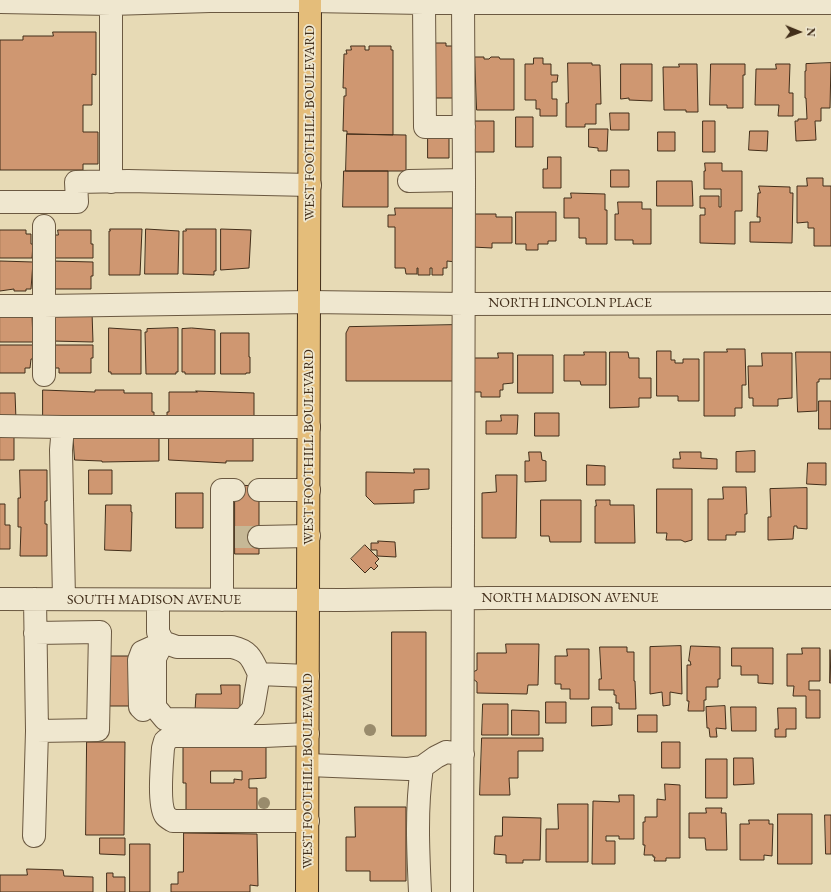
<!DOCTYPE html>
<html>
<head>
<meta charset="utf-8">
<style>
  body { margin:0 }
  #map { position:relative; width:831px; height:892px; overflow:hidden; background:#e7dab5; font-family:"EB Garamond",serif }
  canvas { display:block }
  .north { position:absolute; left:779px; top:12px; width:40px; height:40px; -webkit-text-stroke:3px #efe7cf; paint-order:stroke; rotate:91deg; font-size:11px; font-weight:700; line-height:16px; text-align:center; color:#422e1a }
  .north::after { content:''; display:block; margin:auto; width:14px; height:18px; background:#422e1a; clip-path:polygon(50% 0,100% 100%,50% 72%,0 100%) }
</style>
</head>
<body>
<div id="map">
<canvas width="831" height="892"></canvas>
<div class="north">N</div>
</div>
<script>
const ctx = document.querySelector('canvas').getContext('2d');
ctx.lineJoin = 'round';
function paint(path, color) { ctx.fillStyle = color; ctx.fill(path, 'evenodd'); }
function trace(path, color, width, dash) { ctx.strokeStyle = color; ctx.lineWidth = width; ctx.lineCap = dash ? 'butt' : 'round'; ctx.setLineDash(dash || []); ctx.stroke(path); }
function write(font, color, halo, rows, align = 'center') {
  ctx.font = font + ' "EB Garamond",serif'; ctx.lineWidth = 3.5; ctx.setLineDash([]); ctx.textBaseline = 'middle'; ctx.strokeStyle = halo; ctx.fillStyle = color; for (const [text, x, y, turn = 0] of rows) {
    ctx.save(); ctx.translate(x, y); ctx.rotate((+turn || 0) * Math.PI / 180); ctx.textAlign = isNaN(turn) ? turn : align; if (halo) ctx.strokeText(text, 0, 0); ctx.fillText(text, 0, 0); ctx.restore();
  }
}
const building = new Path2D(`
  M53,32H96V75L92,74V105H83V132H98V164H83V170H0V40H23V36H53Z
  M436,43H446V46H455L456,98H435V46Z
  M351,46H365V50H369V46H391V50H393V135L347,134V131H343L344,96H346V88H343L344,54H347L346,50H351Z
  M475,57H484V59H489L491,57H499L500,59H514V110H477Z
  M534,58H543V64H551V75H558L557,82H552V99H557V116H540V109H536V100H525V64H533Z
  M568,63H592V65H600L601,104H596V124H585V127H566V103H568Z
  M831,63L830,108H821V121H815L816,140L796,141L795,121H798V119H807L806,98H805V71H806V64Z
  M621,64H652V101L629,100V98L621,99Z
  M679,64H697L698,112H686V110H664L663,67H679Z
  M711,64H745V75H743V108H727V105H710Z
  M776,64H790L789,93H793V116H778L779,105H755L756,69H776Z
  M610,113H629V130H611Z
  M516,117H533V147H516Z
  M472,121H494V152H472Z
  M703,121H715V152H703Z
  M589,129H608L607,151H598V148L589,147Z
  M750,131H768L767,151L749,150Z
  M658,132H675V151H658Z
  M347,134L406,135V171H346Z
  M428,138H449V158H428Z
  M548,157H561V188H543V169H547Z
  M705,163H722V171H742V211H735V244L700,243V215H705V208H700V196H719V207H721V189H704V171H705Z
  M611,170H629V187H611Z
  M344,171H388V207H343Z
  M807,178H823V186H831V246H814V228H808V222L797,223V186H807Z
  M657,181H692L693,206H657Z
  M759,186L790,187V193H793L792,243L750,242V222H760V217H757L758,193H760Z
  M571,193L605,194V210H607V244H586V238H579V218H564V198H571Z
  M618,202H642V209H651V244H633V240H615V214H618Z
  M395,208H456V262L447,261V268H443V275H432V268H430V275H418V268H417V274H406L405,268H395V227H388V215H395Z
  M516,212H556V241H548V244H538V250H526V244H516Z
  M472,214H496V217H512V243H492V248L472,247Z
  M110,229H142L140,275H109V231H110Z
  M146,229L179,231L178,274H145Z
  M186,229H216V271H214V275L183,274V231H186Z
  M221,229L251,230L249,268L221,270Z
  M0,230H26V234H31V244H33L32,258H0Z
  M58,230H91V244H93V258H52V235H58Z
  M0,261L33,262L31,289H26V291H14V289L0,291Z
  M52,261L93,262V276H91V289H52Z
  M0,312L32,314L33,342H0Z
  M92,312L93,342L52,341L54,313Z
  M455,325V381H346V333L349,327Z
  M109,328L141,330V374H111V372H109Z
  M178,328V372H176V374H146L145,332H147V329Z
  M192,328L215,330V374H185V372H182V329Z
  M221,333H249V357H250V373H246V374H221Z
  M0,345H33V359H31L30,368H25V373H0Z
  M52,345H93V358H91V373H59V368H52Z
  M727,349H745L746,385H742V408H735V416H704V352H727Z
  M657,351H671V360H675V363H683V359H699V401H678V396H657Z
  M584,352H606V385H581L580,381H564V355H584Z
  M610,352H628L629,358H639V378H651V398H639V407L610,408Z
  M796,352H831V379H819V382H817V411L798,412Z
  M498,353H513V383L503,384V390H500V397H481V392H469L471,358H498Z
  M762,353H792V398L778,399V406H753V398H749L748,366H762Z
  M518,355H553V393H518Z
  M43,390L95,392V390H124V393H152V412H154V420L43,418Z
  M196,391L254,393V420H167V412H169V392H197Z
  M0,393H15L16,420H0Z
  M819,401H831V429H819Z
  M535,413H559V436H535Z
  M501,415H518L517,434H486V421H501Z
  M0,433H14V460H0Z
  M73,433H159V461L102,462V461L75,460Z
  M169,433H253V461H226V463L169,460Z
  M755,451V472H736V452Z
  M529,452H541L542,460L546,461V481L525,482V461H529Z
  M680,452H701V458L717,459V469L673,468V459H680Z
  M808,463H826V485L807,484Z
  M587,465L605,466V485H587Z
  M414,469H429V489L414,490V503L374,504L366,496V472L414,473Z
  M20,470H47V501H45V524H47V556H20L21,527H18V498H20Z
  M89,470H112V494H89Z
  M496,475H517L516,538H482V493L496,492Z
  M235,485L259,486V554H235Z
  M723,487H746L747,514H745V532H736V535H726V540H708V499H723Z
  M807,488V529L797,528V526H794L793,539L768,540V517H771L770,489Z
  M657,489H692V540L685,542L681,540H666L667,533H657Z
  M176,493H203V528H176Z
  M541,500H581V542H550L549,536H541Z
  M596,500H610V505H634L635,543H595V506H596Z
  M0,504H5V525H10V549H0Z
  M106,505H131V512H132L131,551L105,550Z
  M378,541L395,542L396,557L377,556V550H371V543H378Z
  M365,545L379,559L375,563L378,566L374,570L371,567L365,573L351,559Z
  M392,632H426V736H392Z
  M506,644H539L538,685H528L527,694L477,693V682L473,679V672L477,670V653H506Z
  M681,646L682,694L670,692V705L663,706L662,692L650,694V647Z
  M691,646L720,647V679H718V687H706V700H704V711H688L689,701H687V665H691L690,661H689Z
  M600,647H627V652H634V681H635L636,709H619V703H616V695H614V690H599V679H601Z
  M732,648H773V684L758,683V675H741V666H732Z
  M802,648H820V681H809V690H820V718H806V696H793L794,686H787V654H802Z
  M567,649H589V699H570V689H561V684H555V656H567Z
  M830,650L831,683H830Z
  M110,656H129V706H110Z
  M221,685H240V714L195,711L196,694H221Z
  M546,702H566V723H546Z
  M483,704H508V735H482Z
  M725,706L726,729L716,728L717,737H710L709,728H707L706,707Z
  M592,707H612V725L592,726Z
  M731,707H756V731H732Z
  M778,708H796V729H786V737H775V729H778Z
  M512,710L539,711V735H512Z
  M638,715H657V732H638Z
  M482,738H543V751H518V778H509L510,795H480Z
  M266,740V778L249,779V788H257V815H186V783H183V742ZM211,771H242V780L234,779V783H211Z
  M87,742H125L124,835H86Z
  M662,742H680V768H662Z
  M734,758H753L754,784L734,785Z
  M706,759H727V798H706Z
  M665,784L680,785V858H666V861H654L655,857H653V855H644L645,845H643V822H645V817H657V799L665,800Z
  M619,795H634V839H619V836H606V841H615V864H592L593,801L619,802Z
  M558,804H588V862H546V829H558Z
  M355,807H406V881H370V871H346V837H355Z
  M706,808H722L721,813H726L727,850H706L705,838H689V813H706Z
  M778,814H812V864H778Z
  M825,815H831V854H826Z
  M503,817L541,818L540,860H523V863H506V855L494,854L495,836H502Z
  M749,820H769V824H773L772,856L764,855V860H740V824H749Z
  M184,833L257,834L258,886L250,885V892H171V884H178V872H183Z
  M100,838H125V855L100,854Z
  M130,844H150V892H130Z
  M27,869L63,870L64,876L93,877V892H0V875H27Z
  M107,873H113V877H125V892H107Z`);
const minorTunnel = new Path2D(`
  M235,537H259`);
const minor = new Path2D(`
  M0,2L111,4L210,1H310L424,3H831
  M424,3L425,127H464
  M409,181L464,180
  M111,182V4
  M0,202H77L76,182L128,181L310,185
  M0,306H44L310,302L464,304L831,303
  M44,375V226
  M0,426L63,427
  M259,490H309
  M259,537L309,536
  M0,599L344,600L489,598H831
  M64,599L61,450L63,427H309
  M158,600V632L163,642L177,647H232C250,651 252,659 259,674L308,676
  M222,600V490H234
  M35,633L100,632L98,730L37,731L35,599
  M163,642L155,658V707L165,719L243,720L253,709L259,674
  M143,710L140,707L139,660L142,652L162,643
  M308,734L264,736H172L165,741L163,748C162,763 158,803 165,815C167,818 170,819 173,821H308
  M308,765L408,769L422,767L436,757L446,752L463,754
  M34,836L37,731
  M420,892C418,850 416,808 422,767
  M462,892L464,180L463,0`);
const major = new Path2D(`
  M307,892L310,0`);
const trees = [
  [370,730],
  [264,803]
];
const streetNames = [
  ["WEST FOOTHILL BOULEVARD",310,123,-90],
  ["NORTH LINCOLN PLACE",570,303],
  ["WEST FOOTHILL BOULEVARD",309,447,-90],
  ["NORTH MADISON AVENUE",570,598],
  ["SOUTH MADISON AVENUE",154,600],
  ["WEST FOOTHILL BOULEVARD",308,771,-90]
];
paint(building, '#cf9771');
trace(building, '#422e1a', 1);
trace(minorTunnel, '#c6b896', 22, [22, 11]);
trace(minor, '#6b5941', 24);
trace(major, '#422e1a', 24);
trace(minor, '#efe7cf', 22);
trace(major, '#e4bd7a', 22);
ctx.fillStyle = '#998b6c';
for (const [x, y] of trees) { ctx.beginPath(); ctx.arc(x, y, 6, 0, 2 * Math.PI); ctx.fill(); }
write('14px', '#422e1a', '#efe7cf', streetNames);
</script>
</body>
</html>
